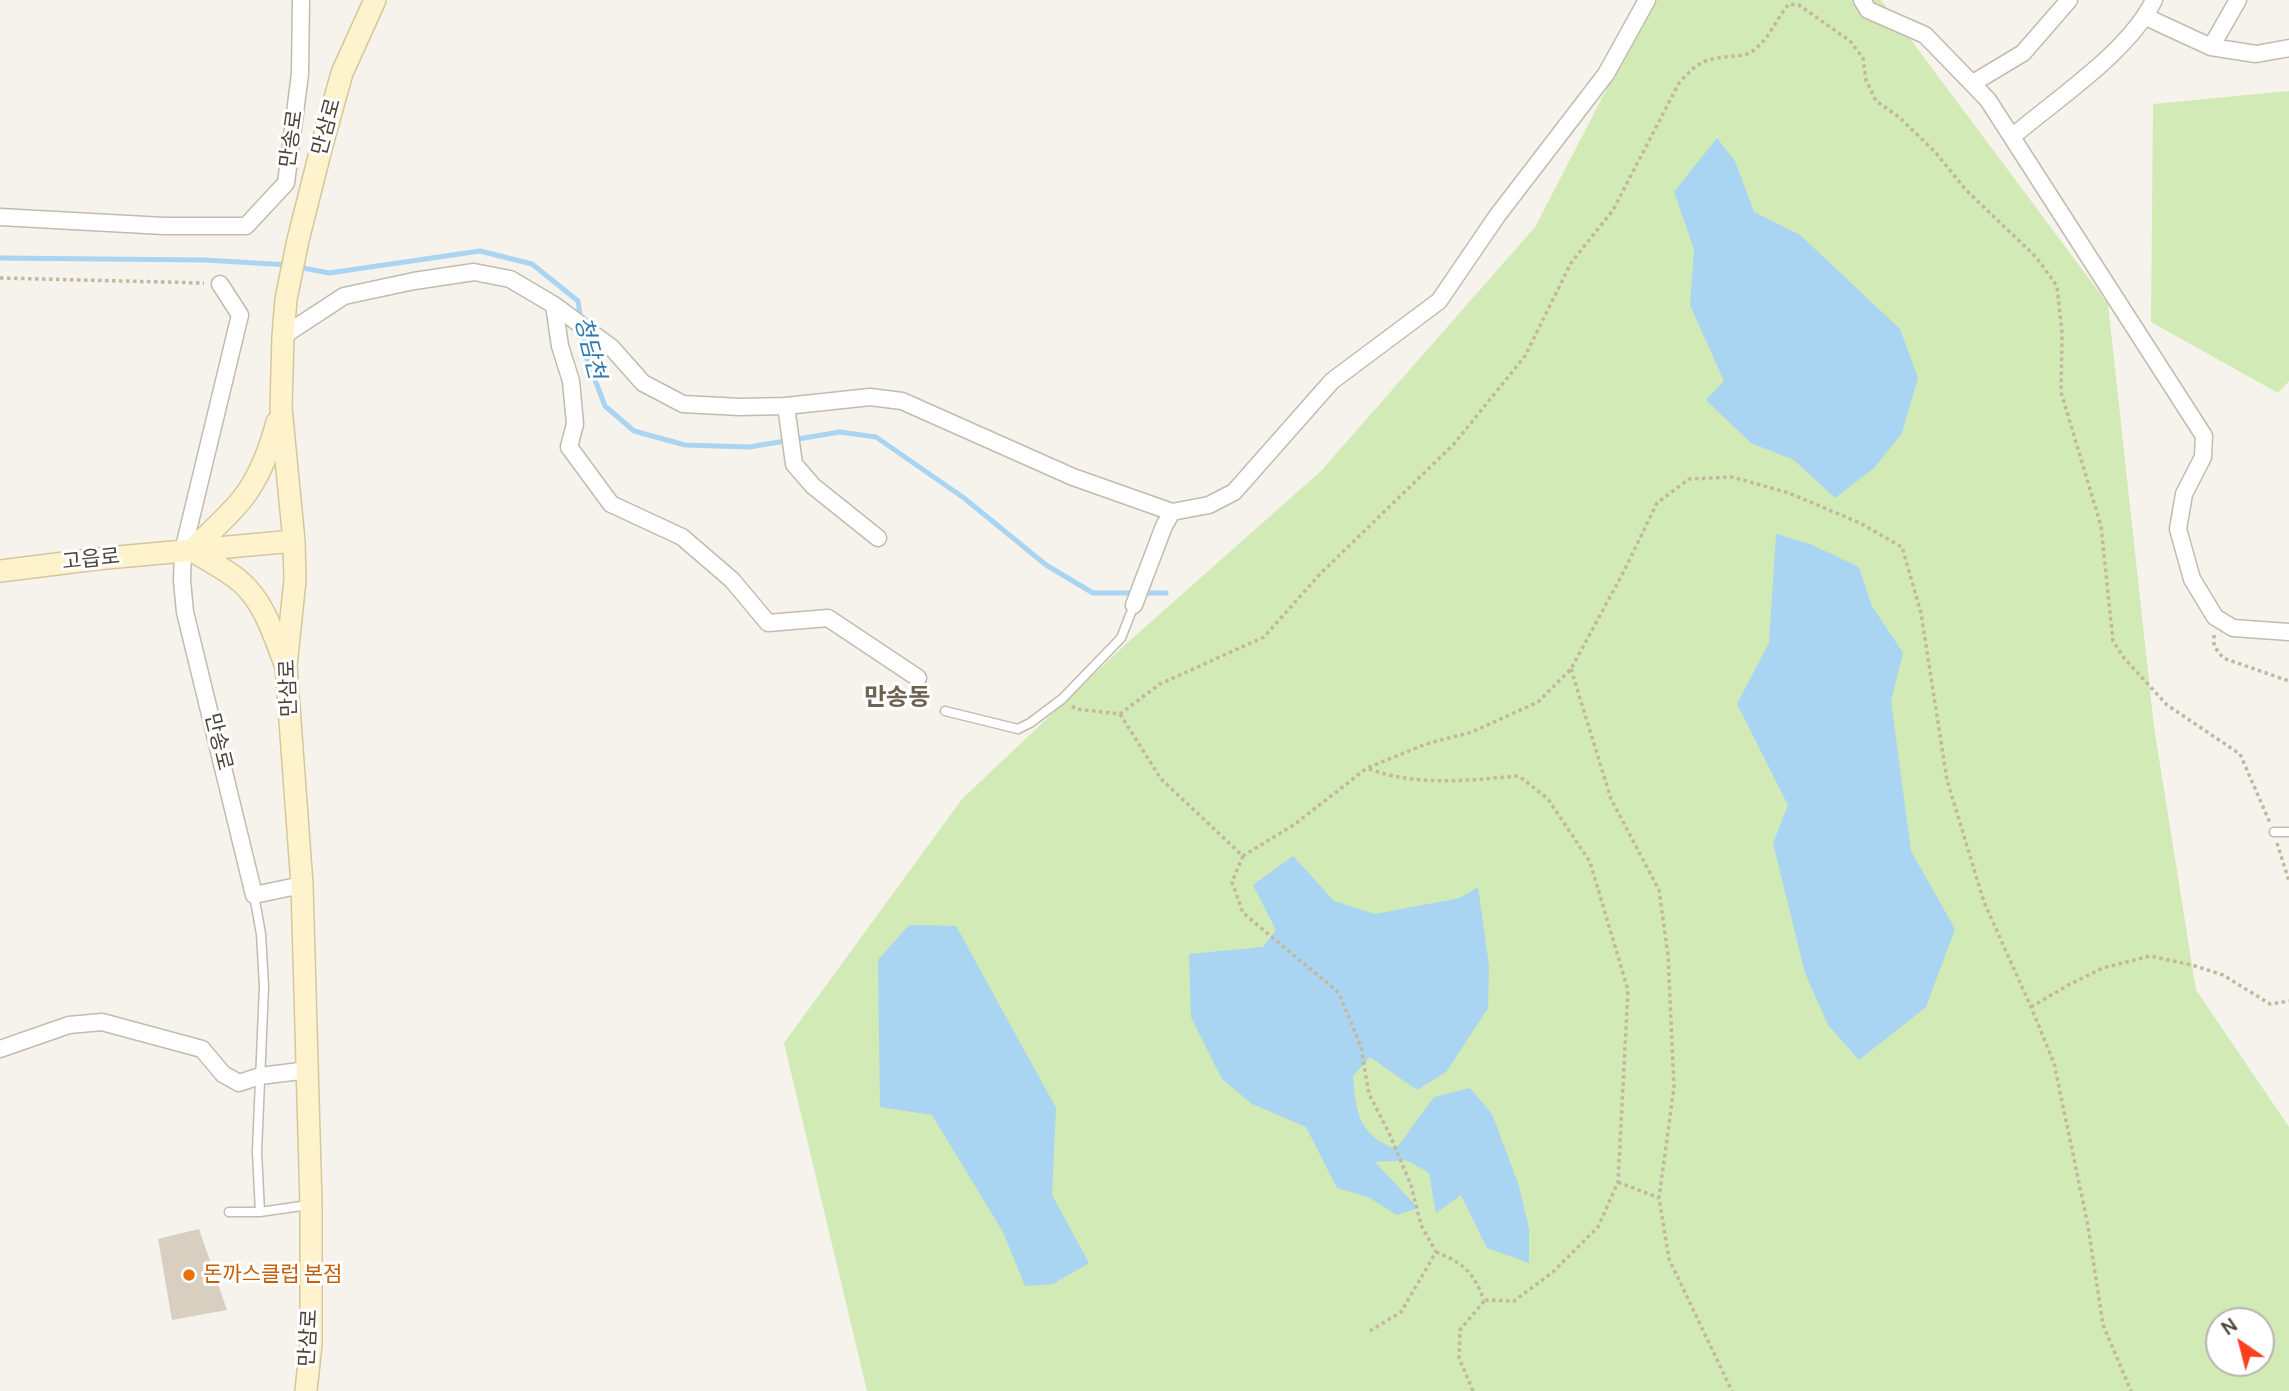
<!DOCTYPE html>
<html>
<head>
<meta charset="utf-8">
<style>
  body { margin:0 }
  #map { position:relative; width:2289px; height:1391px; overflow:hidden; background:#f6f3ec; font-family:Manrope,sans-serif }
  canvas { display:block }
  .north { position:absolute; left:2205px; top:1307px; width:70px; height:70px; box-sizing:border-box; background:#fff; border:2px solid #b7b4b0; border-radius:50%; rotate:325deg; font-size:19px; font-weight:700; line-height:28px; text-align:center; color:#4b4439 }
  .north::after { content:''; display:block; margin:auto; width:24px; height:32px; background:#fc3f1d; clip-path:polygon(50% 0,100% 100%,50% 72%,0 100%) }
</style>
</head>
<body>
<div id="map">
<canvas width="2289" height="1391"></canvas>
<div class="north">N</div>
</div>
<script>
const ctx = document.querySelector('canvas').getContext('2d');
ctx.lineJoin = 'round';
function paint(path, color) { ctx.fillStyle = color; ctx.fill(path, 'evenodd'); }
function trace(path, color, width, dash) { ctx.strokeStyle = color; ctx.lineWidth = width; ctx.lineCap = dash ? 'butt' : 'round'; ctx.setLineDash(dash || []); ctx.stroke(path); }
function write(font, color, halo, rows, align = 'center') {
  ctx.font = font + ' Manrope,"Noto Sans KR",sans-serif'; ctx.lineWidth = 6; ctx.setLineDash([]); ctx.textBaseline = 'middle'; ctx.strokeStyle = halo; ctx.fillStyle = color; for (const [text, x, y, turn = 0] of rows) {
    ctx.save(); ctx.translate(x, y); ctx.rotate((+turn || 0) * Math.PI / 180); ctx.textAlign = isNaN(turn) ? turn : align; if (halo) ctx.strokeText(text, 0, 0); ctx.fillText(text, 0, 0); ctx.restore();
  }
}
const green = new Path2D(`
  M1653,0H1881L2108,304L2154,727L2196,990L2289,1127V1391H867L784,1043L962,799L1126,644L1321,471L1535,227ZM2219,1321H2261V1363H2219Z
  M2289,91V381L2278,393L2151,322L2153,104Z`);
const water = new Path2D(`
  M1717,138L1735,161L1754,212L1800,235L1900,329L1918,378L1902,433L1874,468L1835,498L1794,460L1751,443L1706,400L1724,381L1690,305L1694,249L1674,192Z
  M1776,534L1810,544L1859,567L1872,606L1903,653L1891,701L1911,851L1955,929L1926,1007L1859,1060L1828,1025L1805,973L1773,843L1788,805L1737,704L1769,643Z
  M1293,856L1334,901L1375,914L1460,898L1478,887L1489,966L1488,1008L1446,1072L1417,1090L1370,1057L1353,1076C1356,1112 1358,1135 1396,1149L1434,1097L1470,1088L1492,1114L1519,1186L1529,1229V1263L1487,1248L1461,1195L1436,1213L1429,1173L1406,1160L1375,1162L1418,1208L1397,1215L1368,1197L1337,1188L1306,1127L1252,1104L1222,1079L1191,1017L1189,954L1263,947L1276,930L1253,885Z
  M909,925L956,926L1056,1108L1052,1195L1089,1263L1053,1284L1025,1286L1003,1232L932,1115L880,1107L878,960Z`);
const stream = new Path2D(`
  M0,258L205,260L289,265
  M298,267L329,273L480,251L532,264L578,301L581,321
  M582,330L587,359L605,406L634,431L685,445L749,447L840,432L876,437L964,498L1046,565L1093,593H1166`);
const building = new Path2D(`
  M199,1229L227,1310L172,1320L158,1239Z`);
const path = new Path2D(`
  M0,278L204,283
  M2214,635V646L2223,658L2289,681
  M1571,669L1611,799L1659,890L1668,955L1674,1087L1659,1198L1669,1259L1732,1391
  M1072,706L1076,709L1120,714L1160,684L1264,637L1320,574L1454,444L1525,356L1571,263L1613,210L1679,83C1694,66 1702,59 1725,57C1732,56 1740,56 1747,54C1767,45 1775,20 1789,4L1799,5L1850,41L1863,58L1866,80L1876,101L1899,117L1935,152L1966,190L2036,257L2057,286L2062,333L2061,392L2101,526L2113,641L2124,658L2167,705L2240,754L2270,823
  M1120,714L1161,779L1243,856L1295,824L1367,768L1426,744L1472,732L1538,702L1571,669L1624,571L1657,503L1689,479L1732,477L1789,493L1860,523L1902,547L1921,613L1947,780L1984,902L2031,1007L2054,1063L2088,1226L2103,1325L2131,1391
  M1369,769C1420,787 1466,780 1519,776L1548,799L1590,862L1628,990L1618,1182L1598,1227L1553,1272L1514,1301L1485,1300
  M2277,843L2289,881
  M1243,856L1232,882L1243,913L1339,993L1361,1047L1369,1094L1389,1133L1411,1185L1421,1225L1436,1252L1401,1312L1370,1331
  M2031,1007L2070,984L2103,968L2150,956L2192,965L2223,975L2270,1004L2289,1001
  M1618,1182L1659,1198
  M1436,1252C1464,1263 1473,1272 1484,1300
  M1473,1391L1459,1358L1460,1330L1485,1300`);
const lane = new Path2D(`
  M945,711L1018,729L1030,723L1062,699L1121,638L1134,605
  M2274,832H2289
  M254,895L261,934L264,986L257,1152L260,1212
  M229,1212H260L308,1205`);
const street = new Path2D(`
  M1862,0L1868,10L1925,35L1988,100L2204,436L2203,457L2184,494L2178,529L2192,579L2215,617L2233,628L2289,632
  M2146,17L2211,47L2256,54L2289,48
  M2211,47L2238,0
  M1973,83L2023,53L2069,0
  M2012,137C2056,99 2129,52 2154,0
  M0,217L164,226H246L286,183L300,74L301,0
  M220,284L240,315L183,551L182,581L185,612L254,895L302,885
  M554,305L560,346L571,381L575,424L569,447L611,504L682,537L732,580L768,623L828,618L918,678
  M283,336L344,296L414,281L474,272L510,279L554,305L612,348L643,383L683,404L740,407L786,406L870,397L902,401L1073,477L1172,512L1209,505L1234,492L1332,381L1439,301L1497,216L1606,74L1647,0
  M786,406L794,464L813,486L878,538
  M1134,605L1164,526L1172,512
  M0,1049L69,1025L102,1022L202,1049L223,1074L239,1083L260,1076L308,1070`);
const secondary = new Path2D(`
  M277,422C270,449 260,476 243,498C228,517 208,534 192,550C208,561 228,570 242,583C265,604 274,636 285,664
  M0,571L96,559L294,541
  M306,1391L311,1344V1205L302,885L286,666L295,580L294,541L281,408L283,336L286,299L298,240L322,145L342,73L375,0`);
const markers = [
  [189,1275,7,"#e8710a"]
];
const streetNames = [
  ["만삼로",327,127,-75],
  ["만송로",292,139,-82],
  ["고읍로",91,560,-6],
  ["만삼로",289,688,-92],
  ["만송로",218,742,76],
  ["만삼로",309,1338,-87]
];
const foodNames = [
  ["돈까스클럽 본점",203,1275]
];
const waterNames = [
  ["청담천",589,348,76]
];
const quarterNames = [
  ["만송동",897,698]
];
paint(green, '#d2eab5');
paint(water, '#a9d4f2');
trace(stream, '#a9d4f2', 5);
paint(building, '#d8cfc1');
trace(lane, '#c2bbae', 11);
trace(street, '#c2bbae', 19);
trace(secondary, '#d6c79b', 24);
trace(path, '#c4b79f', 3.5, [3.5, 3.5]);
trace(lane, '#fff', 8);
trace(street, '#fff', 16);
trace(secondary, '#fff3cd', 21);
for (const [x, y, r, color] of markers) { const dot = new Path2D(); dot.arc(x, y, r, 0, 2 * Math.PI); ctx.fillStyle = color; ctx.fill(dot); trace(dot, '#fff', 2.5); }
write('21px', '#4b4439', '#fff', streetNames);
write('21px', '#c56008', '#fff', foodNames, 'left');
write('italic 23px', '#2e7ab2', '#fff', waterNames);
write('bold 24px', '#6e6250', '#fff', quarterNames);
</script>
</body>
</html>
